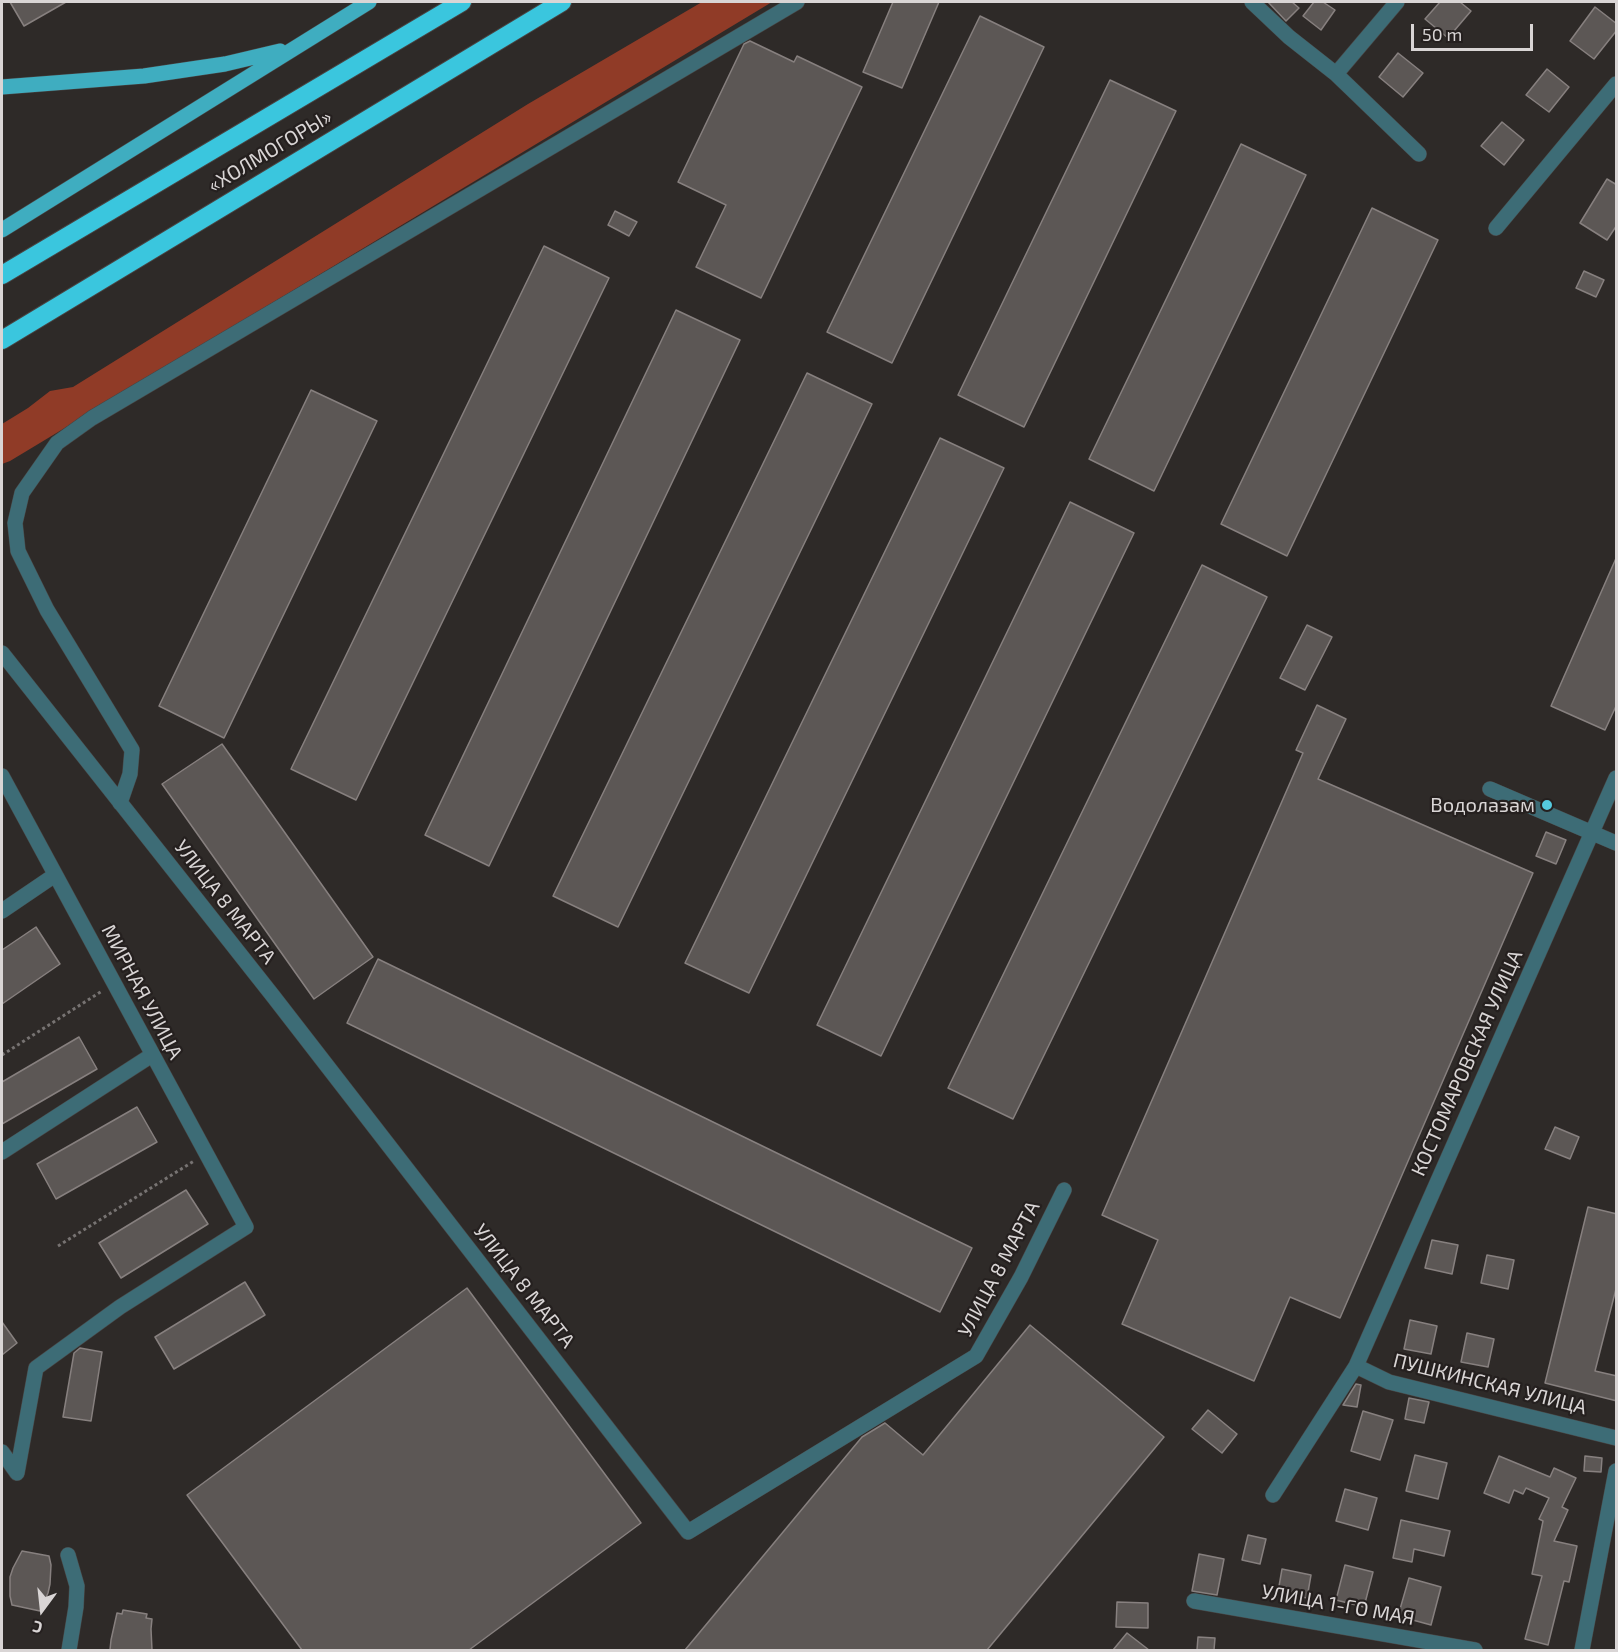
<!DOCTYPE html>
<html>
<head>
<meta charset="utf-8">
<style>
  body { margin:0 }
  #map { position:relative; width:1618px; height:1652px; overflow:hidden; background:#2e2a28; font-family:"Exo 2",sans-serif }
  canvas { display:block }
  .frame { position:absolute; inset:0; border:3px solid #d9d5d5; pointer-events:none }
  .north { position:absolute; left:12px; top:1580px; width:60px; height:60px; -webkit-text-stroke:4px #25201f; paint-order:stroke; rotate:195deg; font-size:16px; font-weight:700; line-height:24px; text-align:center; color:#d9d5d5 }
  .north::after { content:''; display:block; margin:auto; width:21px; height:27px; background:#d9d5d5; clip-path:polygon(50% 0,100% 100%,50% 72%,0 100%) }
  .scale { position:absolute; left:1411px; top:24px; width:122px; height:27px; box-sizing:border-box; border:3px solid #d9d5d5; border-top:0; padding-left:8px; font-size:18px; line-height:21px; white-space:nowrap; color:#d9d5d5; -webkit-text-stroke:4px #25201f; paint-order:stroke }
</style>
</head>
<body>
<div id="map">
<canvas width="1618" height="1652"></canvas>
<div class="frame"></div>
<div class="north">С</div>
<div class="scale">50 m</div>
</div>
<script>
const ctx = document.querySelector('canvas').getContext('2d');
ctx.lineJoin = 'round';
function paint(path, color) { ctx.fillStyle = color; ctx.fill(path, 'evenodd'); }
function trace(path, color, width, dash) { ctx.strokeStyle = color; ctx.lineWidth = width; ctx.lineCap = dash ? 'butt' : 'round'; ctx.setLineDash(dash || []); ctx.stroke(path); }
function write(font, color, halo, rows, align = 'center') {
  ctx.font = font + ' "Exo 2",sans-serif'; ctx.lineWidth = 4.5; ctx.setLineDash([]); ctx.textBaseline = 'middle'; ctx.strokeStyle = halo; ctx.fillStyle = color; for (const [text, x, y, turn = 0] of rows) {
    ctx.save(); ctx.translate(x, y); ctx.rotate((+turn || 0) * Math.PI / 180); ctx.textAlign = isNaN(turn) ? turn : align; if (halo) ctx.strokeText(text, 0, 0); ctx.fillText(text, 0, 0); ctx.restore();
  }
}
const forest = new Path2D(`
  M702,2H772L10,461L2,464V424L28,408L50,391L73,387L528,104Z`);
const building = new Path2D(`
  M10,2H66L24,26Z
  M893,2H939L902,88L863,72Z
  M1268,2H1292L1299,8L1286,21Z
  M1314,2H1323L1335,10L1321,30L1303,16Z
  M1440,2H1460L1471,11L1448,38L1425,19Z
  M1595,7L1617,24V30L1594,59L1570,41Z
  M980,16L1044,47L892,363L827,332Z
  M750,41L794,62L797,56L862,87L761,298L696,267L726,205L678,182L744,44Z
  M1398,53L1423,73L1403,97L1379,77Z
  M1547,69L1569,87L1549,112L1526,95Z
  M1110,80L1176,111L1024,427L958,395Z
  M1502,122L1524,140L1504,165L1481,146Z
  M1241,144L1306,175L1154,491L1089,459Z
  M1607,179L1617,185V225L1607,240L1580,223Z
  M1372,208L1438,240L1287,556L1221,524Z
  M615,211L637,222L629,236L608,225Z
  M544,246L609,278L356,800L291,769Z
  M1584,271L1604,280L1596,297L1576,288Z
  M676,310L740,340L489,866L425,835Z
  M807,373L872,404L618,927L553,896Z
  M311,390L377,421L224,738L159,706Z
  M940,438L1004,468L749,993L685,963Z
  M1070,502L1134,533L881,1056L817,1025Z
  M1617,556V704L1605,730L1551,706Z
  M1202,565L1267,597L1013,1119L948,1088Z
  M1307,625L1332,637L1305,690L1280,678Z
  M1317,705L1346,719L1318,779L1533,873L1340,1318L1290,1297L1254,1381L1122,1324L1158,1240L1102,1215L1303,753L1296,750Z
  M222,744L373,957L314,999L162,784Z
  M1546,832L1566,840L1556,864L1536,856Z
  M36,927L60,964L2,1004V950Z
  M378,959L972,1248L940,1312L347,1023Z
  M79,1037L97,1069L2,1124V1082Z
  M137,1107L157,1142L56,1199L37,1164Z
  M1555,1127L1579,1137L1570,1159L1545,1149Z
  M186,1190L208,1224L121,1278L99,1243Z
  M1588,1207L1617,1214V1285L1595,1371L1617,1376V1401L1545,1383Z
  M1432,1240L1458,1245L1452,1274L1425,1268Z
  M1487,1255L1514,1260L1508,1289L1481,1283Z
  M245,1282L265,1315L174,1369L155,1337Z
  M467,1288L641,1523L469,1650H302L187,1495Z
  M1410,1320L1437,1326L1431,1354L1404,1349Z
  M2,1322L17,1343L2,1355Z
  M1030,1325L1164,1437L987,1650H685L862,1437L885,1423L923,1455Z
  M1467,1333L1494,1339L1488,1367L1461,1362Z
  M80,1348L102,1352L91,1421L63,1417L74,1353Z
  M1356,1384L1361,1385L1357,1407L1343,1405Z
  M1409,1398L1429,1402L1424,1423L1405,1419Z
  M1208,1410L1237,1434L1222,1453L1192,1429Z
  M1363,1411L1393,1420L1380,1460L1351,1451Z
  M1415,1455L1447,1463L1438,1499L1406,1491Z
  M1499,1456L1550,1477L1554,1468L1576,1478L1562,1507L1568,1510L1554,1541L1577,1546L1569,1582L1564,1581L1548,1645L1525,1639L1542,1576L1532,1574L1543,1521L1539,1519L1549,1498L1526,1488L1523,1494L1514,1490L1509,1503L1484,1493Z
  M1585,1456L1602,1458L1601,1472L1584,1471Z
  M1345,1489L1377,1498L1368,1530L1336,1521Z
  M1401,1520L1450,1531L1444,1556L1414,1549L1412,1562L1393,1558Z
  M1248,1535L1266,1539L1260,1564L1242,1560Z
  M22,1551L49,1556L51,1565L50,1584L48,1593L40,1611L12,1605L10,1596V1577L13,1568Z
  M1199,1554L1224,1559L1217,1595L1192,1591Z
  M1345,1565L1373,1572L1364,1607L1336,1600Z
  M1282,1569L1311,1575L1307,1598L1278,1592Z
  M1409,1578L1441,1587L1431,1625L1398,1616Z
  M1117,1602L1148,1603V1628L1116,1627Z
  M123,1610L147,1614L146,1618L152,1619L151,1629L152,1650H110L111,1640L117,1613L122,1614Z
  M1127,1633L1149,1650H1113Z
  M1198,1637L1215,1638L1214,1650H1197Z`);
const path = new Path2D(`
  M2,1055L102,991
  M58,1246L194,1161`);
const minor = new Path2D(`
  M1252,2L1289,37L1336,74
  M1397,2L1336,74L1419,154
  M1496,228L1616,84
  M2,653L273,996L688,1532L976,1356L1021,1277L1064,1190
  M2,776L246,1227L120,1307L36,1368L17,1473
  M1490,789L1616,843
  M120,803L130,774L132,750L47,610L18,551L15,523L22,493L57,443L92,418L797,2
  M2,911L55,875
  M2,1152L152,1055
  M1356,1366L1389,1382L1616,1438
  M2,1452L17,1473
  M1273,1495L1356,1366L1616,778
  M68,1555L77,1586L76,1607L69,1650
  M1194,1601L1475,1650
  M1582,1650L1616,1471`);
const major = new Path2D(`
  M2,87L144,76L225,64L280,51
  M2,230L369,2`);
const highway = new Path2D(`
  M2,275L462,2
  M2,340L562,2`);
const markers = [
  [1547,805,6,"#55cadf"]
];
const streetNames = [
  ["«ХОЛМОГОРЫ»",270,151,-31],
  ["УЛИЦА 8 МАРТА",225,902,52],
  ["МИРНАЯ УЛИЦА",142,992,62],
  ["КОСТОМАРОВСКАЯ УЛИЦА",1467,1063,-66],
  ["УЛИЦА 8 МАРТА",999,1269,-62],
  ["УЛИЦА 8 МАРТА",524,1286,52],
  ["ПУШКИНСКАЯ УЛИЦА",1490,1384,14],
  ["УЛИЦА 1-ГО МАЯ",1338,1605,10]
];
const poiNames = [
  ["Водолазам",1535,805]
];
paint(forest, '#903b27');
paint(building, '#5c5755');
trace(building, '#87807f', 1.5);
trace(minor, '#494544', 16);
trace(major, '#494544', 16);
trace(highway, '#494544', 20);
trace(path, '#777372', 3, [3, 3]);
trace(minor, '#3d6c76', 15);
trace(major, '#3fadc0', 15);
trace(highway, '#3ac6de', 18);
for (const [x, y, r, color] of markers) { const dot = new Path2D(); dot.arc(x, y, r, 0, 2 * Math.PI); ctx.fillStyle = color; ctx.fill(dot); trace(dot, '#25201f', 2); }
write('20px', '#d9d5d5', '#25201f', streetNames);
write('20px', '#d9d5d5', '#25201f', poiNames, 'right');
</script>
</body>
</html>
